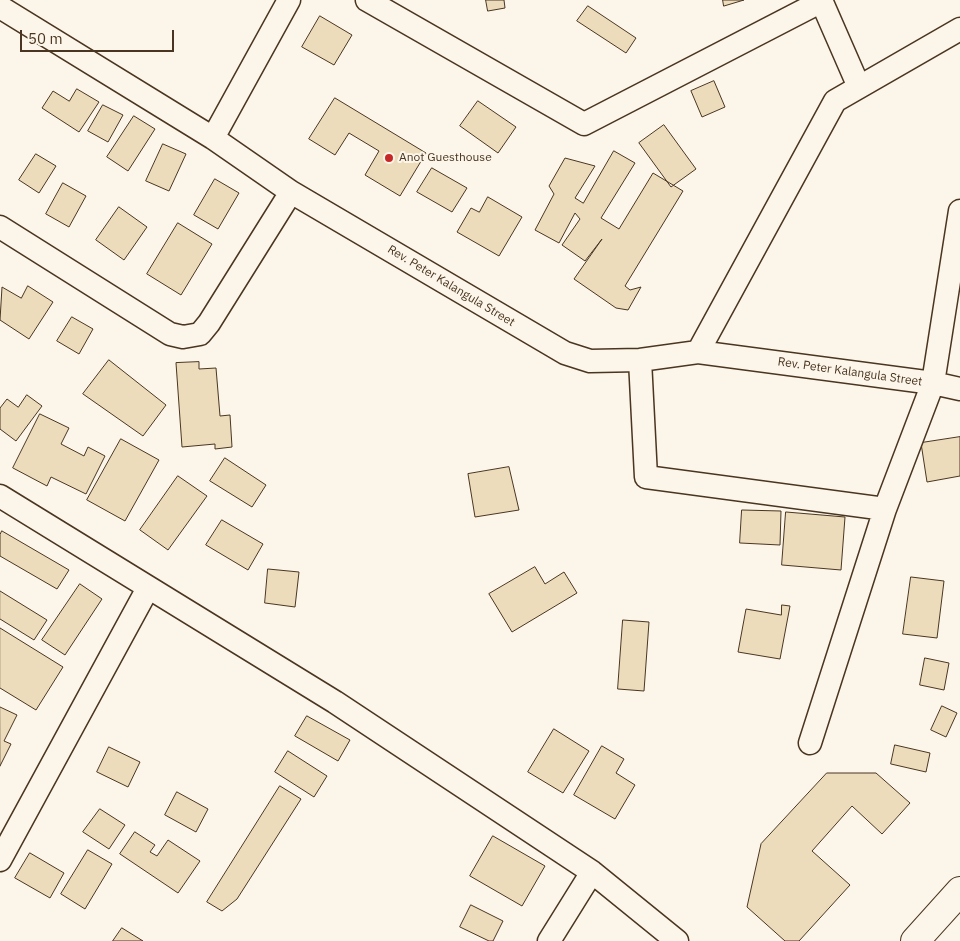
<!DOCTYPE html>
<html>
<head>
<meta charset="utf-8">
<style>
  body { margin:0 }
  #map { position:relative; width:960px; height:941px; overflow:hidden; background:#fbf6e9; font-family:"IBM Plex Sans",sans-serif }
  canvas { display:block }
  .scale { position:absolute; left:20px; top:30px; width:154px; height:22px; box-sizing:border-box; border:2px solid #4a3520; border-top:0; padding-left:6px; font-size:15px; line-height:18px; white-space:nowrap; color:#4a3520; -webkit-text-stroke:4px #fbf6e9; paint-order:stroke }
</style>
</head>
<body>
<div id="map">
<canvas width="960" height="941"></canvas>
<div class="scale">50 m</div>
</div>
<script>
const ctx = document.querySelector('canvas').getContext('2d');
ctx.lineJoin = 'round';
function paint(path, color) { ctx.fillStyle = color; ctx.fill(path, 'evenodd'); }
function trace(path, color, width, dash) { ctx.strokeStyle = color; ctx.lineWidth = width; ctx.lineCap = dash ? 'butt' : 'round'; ctx.setLineDash(dash || []); ctx.stroke(path); }
function write(font, color, halo, rows, align = 'center') {
  ctx.font = font + ' "IBM Plex Sans",sans-serif'; ctx.lineWidth = 4; ctx.setLineDash([]); ctx.textBaseline = 'middle'; ctx.strokeStyle = halo; ctx.fillStyle = color; for (const [text, x, y, turn = 0] of rows) {
    ctx.save(); ctx.translate(x, y); ctx.rotate((+turn || 0) * Math.PI / 180); ctx.textAlign = isNaN(turn) ? turn : align; if (halo) ctx.strokeText(text, 0, 0); ctx.fillText(text, 0, 0); ctx.restore();
  }
}
const building = new Path2D(`
  M486,0H504L505,8L488,11Z
  M723,0H744L724,6Z
  M588,6L636,38L626,53L577,21Z
  M320,16L352,35L334,65L302,47Z
  M714,81L725,107L702,117L691,91Z
  M77,89L99,102L79,132L42,108L53,91L69,101Z
  M335,98L426,153L400,196L365,175L379,151L349,133L335,155L309,139Z
  M478,101L516,127L498,153L460,126Z
  M103,105L123,115L108,142L88,131Z
  M134,116L155,129L128,171L107,157Z
  M664,125L696,169L671,187L639,143Z
  M163,144L186,154L169,191L146,181Z
  M614,151L635,163L601,218L619,229L653,173L683,191L625,286L630,290L641,287L628,310L616,308L574,279L602,239L585,261L562,245L580,219L575,213L559,243L535,230L554,194L549,186L565,158L595,166L575,198L583,203Z
  M36,154L56,166L39,193L19,180Z
  M432,168L467,188L452,212L417,192Z
  M215,179L239,193L218,229L194,215Z
  M63,183L86,196L69,227L46,214Z
  M488,197L522,217L499,256L457,232L471,208L479,212Z
  M119,207L147,227L124,260L96,240Z
  M178,223L212,244L181,295L147,274Z
  M28,286L53,302L29,339L0,320L2,287L21,298Z
  M72,317L93,329L79,354L57,341Z
  M109,360L166,405L143,436L83,394Z
  M199,362V369L216,368L220,416L230,415L232,447L215,449V444L182,447L176,363Z
  M27,395L42,406L16,441L0,429V408L7,399L18,407Z
  M40,414L69,428L61,444L84,456L88,447L105,456L86,494L51,477L47,486L13,468Z
  M960,437V476L927,482L921,443Z
  M121,439L159,460L125,521L87,500Z
  M225,458L266,485L252,507L210,481Z
  M509,467L519,510L475,517L468,474Z
  M178,476L207,496L168,550L140,530Z
  M742,510L781,511L780,545L740,543Z
  M786,512L845,517L841,570L782,565Z
  M222,520L263,544L248,570L206,545Z
  M2,531L69,570L57,589L0,556V535Z
  M535,567L545,584L564,572L577,593L512,632L489,594Z
  M268,569L299,572L295,607L265,603Z
  M911,577L944,581L937,638L903,634Z
  M80,584L102,599L65,655L42,640Z
  M0,591L47,620L34,640L0,619Z
  M782,605L790,606L780,659L738,652L746,609L781,615Z
  M623,620L649,622L644,691L618,689Z
  M0,628L63,667L36,710L0,688Z
  M925,658L949,663L944,690L920,685Z
  M942,706L957,713L946,737L931,730Z
  M0,707L17,715L4,741L11,744L0,766Z
  M307,716L350,740L338,761L295,736Z
  M554,729L589,751L563,793L528,772Z
  M895,745L930,753L926,772L891,764Z
  M602,746L624,759L616,773L635,785L615,819L574,795Z
  M109,747L140,762L128,787L97,772Z
  M288,751L327,776L314,797L275,772Z
  M827,773H876L910,803L882,834L852,806L812,851L850,885L799,941H785L747,907L761,844Z
  M280,786L301,799L237,899L222,911L207,902Z
  M177,792L208,809L196,832L165,815Z
  M100,809L125,825L109,849L83,832Z
  M135,832L155,845L150,852L157,856L168,840L200,861L178,893L120,854Z
  M493,836L545,866L522,906L470,876Z
  M88,850L112,864L85,909L61,894Z
  M30,853L64,873L50,898L15,878Z
  M471,905L503,921L493,941H489L460,927Z
  M122,928L143,941H113Z`);
const minor = new Path2D(`
  M367,0L584,124L822,1
  M821,0L859,87
  M0,7L213,138L291,192L565,353L590,361L640,360L698,352L933,383L960,389
  M213,138L289,0
  M0,227L170,334L183,337L200,334L209,323L291,192
  M698,352L835,101L960,29
  M640,360L646,477L885,509
  M0,496L335,702L592,872L677,941
  M810,743L885,509L933,383L960,211
  M0,860L148,588
  M549,941L592,872`);
const major = new Path2D(`
  M915,941L960,891`);
const markers = [
  [389,158,5,"#c62828"]
];
const poiNames = [
  ["Anot Guesthouse",399,158]
];
const streetNames = [
  ["Rev. Peter Kalangula Street",451,286,31],
  ["Rev. Peter Kalangula Street",850,372,8]
];
paint(building, '#ecdcbc');
trace(building, '#4a3520', 1);
trace(minor, '#4a3520', 25);
trace(major, '#4a3520', 30);
trace(minor, '#fbf6e9', 22);
trace(major, '#fbf6e9', 28);
for (const [x, y, r, color] of markers) { const dot = new Path2D(); dot.arc(x, y, r, 0, 2 * Math.PI); ctx.fillStyle = color; ctx.fill(dot); trace(dot, '#fbf6e9', 2); }
write('12px', '#4a3520', '#fbf6e9', poiNames, 'left');
write('12px', '#4a3520', '#fbf6e9', streetNames);
</script>
</body>
</html>
